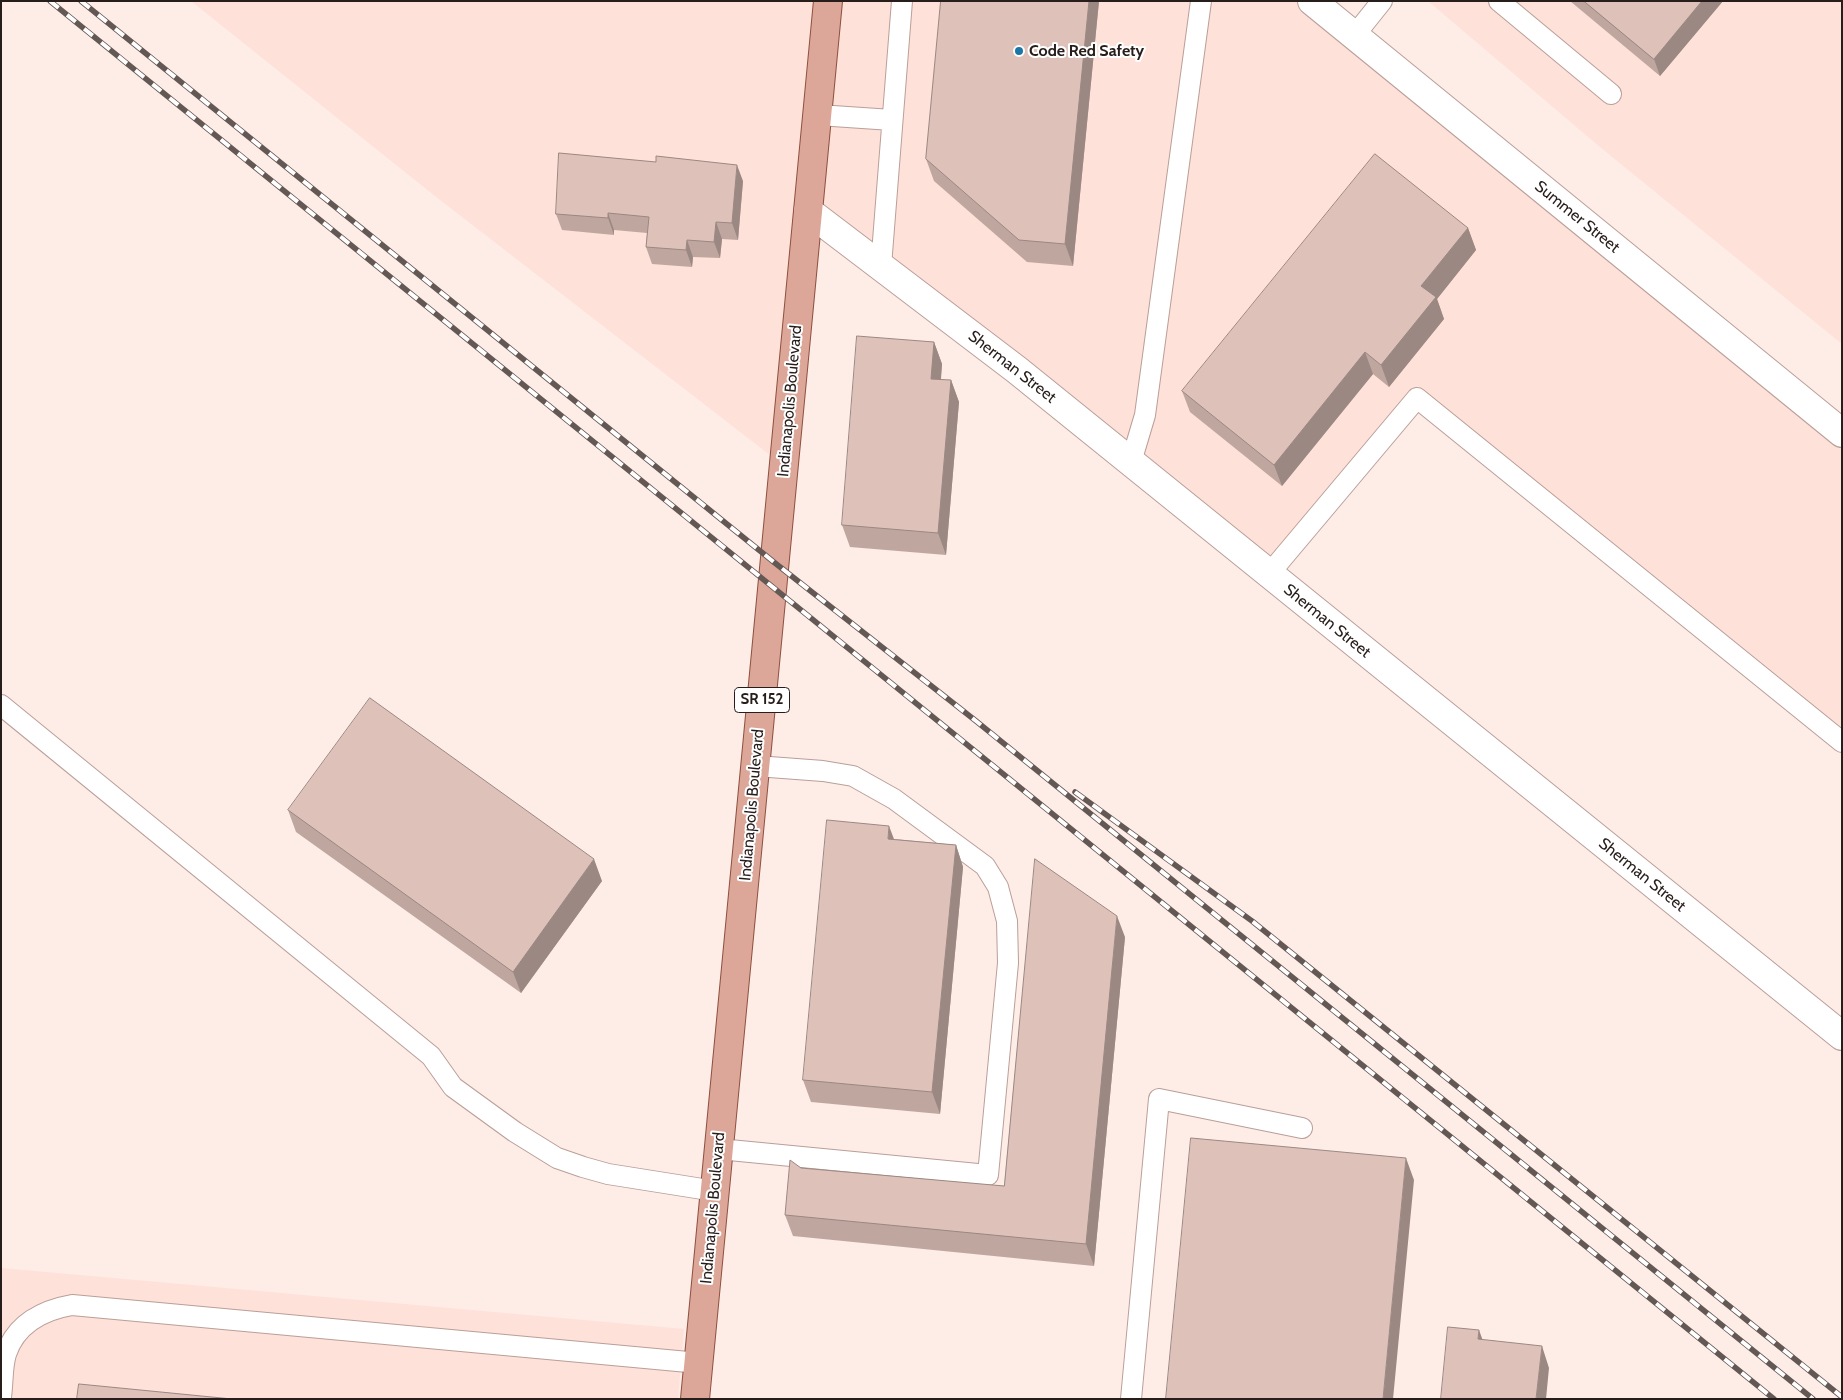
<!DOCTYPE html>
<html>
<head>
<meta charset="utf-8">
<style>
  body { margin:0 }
  #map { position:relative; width:1843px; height:1400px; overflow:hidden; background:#feece7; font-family:Cabin,sans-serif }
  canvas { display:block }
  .frame { position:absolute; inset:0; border:2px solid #271d1b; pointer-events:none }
</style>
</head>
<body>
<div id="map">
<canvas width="1843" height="1400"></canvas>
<div class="frame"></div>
</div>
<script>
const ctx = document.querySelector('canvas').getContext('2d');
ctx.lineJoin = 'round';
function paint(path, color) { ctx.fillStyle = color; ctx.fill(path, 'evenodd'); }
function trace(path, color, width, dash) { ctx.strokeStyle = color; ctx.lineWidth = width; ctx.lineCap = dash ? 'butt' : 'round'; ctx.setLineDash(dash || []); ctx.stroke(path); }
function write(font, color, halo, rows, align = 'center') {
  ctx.font = font + ' Cabin,sans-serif'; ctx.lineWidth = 4; ctx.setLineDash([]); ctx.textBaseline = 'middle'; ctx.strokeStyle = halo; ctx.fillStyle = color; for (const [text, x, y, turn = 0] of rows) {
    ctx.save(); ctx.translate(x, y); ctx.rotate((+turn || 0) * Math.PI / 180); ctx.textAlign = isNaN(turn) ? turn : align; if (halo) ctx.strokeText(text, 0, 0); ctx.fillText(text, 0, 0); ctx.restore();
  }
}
const built = new Path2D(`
  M191,1H821L779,462L435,196Z
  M836,1H1296L1842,444V733L1418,386L1269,561L816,206Z
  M1428,1H1842V344L1600,147Z
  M1,1268L684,1329L678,1399H1Z`);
const service = new Path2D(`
  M1499,1L1611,94
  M1354,36L1382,1
  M818,115L892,120
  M881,266L902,1
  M1131,462L1145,415L1201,1
  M1269,574L1417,398L1842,742
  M1,705L431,1056L453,1087L515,1132L557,1158L583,1167L608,1174L715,1191
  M719,1149L988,1175L1008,963L1007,921L998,887L985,866L894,799L853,776L823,771L756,766
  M1,1397C3,1383 2,1367 6,1354C16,1324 43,1310 72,1305L699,1363
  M1131,1399L1159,1099L1302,1128`);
const minor = new Path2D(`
  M808,211L1017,370L1842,1036`);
const tertiary = new Path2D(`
  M1312,1L1842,433`);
const primary = new Path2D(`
  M695,1399L828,1`);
const rail = new Path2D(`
  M50,1L1774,1399
  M81,1L775,563L976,721L1813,1399
  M1075,792L1252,921L1842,1397`);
const wall = new Path2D(`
  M941,1H1099L1073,266L1027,262L934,181L926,159Z
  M1570,1H1723L1660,76Z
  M743,181L738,240L722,239L720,258L693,257L692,267L652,264L646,247L647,233L614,230V235L562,230L556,214Z
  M1468,228L1476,250L1437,299L1444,319L1389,387L1373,374L1282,486L1190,412L1182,391Z
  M934,342L942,364L941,380H951L959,402L946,555L850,547L842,525Z
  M288,810L602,881L521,993L296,832Z
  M894,839L956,845L963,867L940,1114L811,1102L803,1080Z
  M1125,937L1094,1266L793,1236L785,1215L1004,1186Z`);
const shadedWall = new Path2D(`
  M1089,1H1099L1073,266L1065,244Z
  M1702,1H1723L1660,76L1654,59Z
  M737,165L743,181L738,240L732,223Z
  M608,213L614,230V235L608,218Z
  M716,222L722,239L720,258L714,242Z
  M1468,228L1476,250L1437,299L1444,319L1389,387L1381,365L1421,286Z
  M687,240L693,257L692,267L686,250Z
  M934,342L942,364L939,400L931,379Z
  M1365,352L1373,374L1282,486L1274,465Z
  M951,380L959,402L946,555L938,533Z
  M889,826L897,847L888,839Z
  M956,845L963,867L940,1114L932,1092Z
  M594,859L602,881L521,993L513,972Z
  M1117,916L1125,937L1094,1266L1086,1244Z
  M1406,1158L1414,1180L1393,1399H1383Z
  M1479,1330L1487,1352L1478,1339Z
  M1542,1346L1549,1368L1546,1399H1536Z`);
const building = new Path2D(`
  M941,1H1089L1065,244L1019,240L926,159Z
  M1584,1H1702L1654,59Z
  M559,153L656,162V156L737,165L732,223L716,222L714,242L687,240L686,250L646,247L649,217L608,213V218L556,214Z
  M1375,154L1468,228L1421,286L1436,297L1381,365L1365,352L1274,465L1182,391Z
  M857,336L934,342L931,379L951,380L938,533L842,525Z
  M370,698L594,859L513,972L288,810Z
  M827,820L889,826L888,839L956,845L932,1092L803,1080Z
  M1035,859L1117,916L1086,1244L785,1215L790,1160L801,1168L1004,1186Z
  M1191,1138L1406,1158L1383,1399H1166Z
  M1448,1327L1479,1330L1478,1339L1542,1346L1536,1399H1441Z
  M79,1384L232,1399H77Z`);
const markers = [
  [1019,51,5,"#1a76a4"]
];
const shields = [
  [762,700,55]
];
const shieldNames = [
  ["SR 152",762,700]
];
const poiNames = [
  ["Code Red Safety",1029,51]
];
const streetNames = [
  ["Summer Street",1577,217,39],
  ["Sherman Street",1012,367,38],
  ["Indianapolis Boulevard",790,401,-85],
  ["Sherman Street",1327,621,39],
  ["Indianapolis Boulevard",752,805,-85],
  ["Sherman Street",1642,875,39],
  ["Indianapolis Boulevard",713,1208,-85]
];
paint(built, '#fee1d8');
trace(service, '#ba9f98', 22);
trace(minor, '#ba9f98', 30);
trace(tertiary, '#ba9f98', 30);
trace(primary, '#8e503f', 30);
trace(service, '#fff', 20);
trace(minor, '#fff', 28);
trace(tertiary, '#fff', 28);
trace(primary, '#dca698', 28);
trace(rail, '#645855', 5.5);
trace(rail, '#fff', 4, [11]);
paint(wall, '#bfa7a0');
paint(shadedWall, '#9b8882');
paint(building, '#dec2ba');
trace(building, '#9b8882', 1);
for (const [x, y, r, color] of markers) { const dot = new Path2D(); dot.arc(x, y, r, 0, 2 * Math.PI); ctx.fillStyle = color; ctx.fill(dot); trace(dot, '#fff', 2); }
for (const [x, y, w] of shields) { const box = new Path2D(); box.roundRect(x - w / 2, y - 12.5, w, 25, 4); ctx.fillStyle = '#fff'; ctx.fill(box); trace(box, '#271d1b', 1); }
write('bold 15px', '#271d1b', null, shieldNames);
write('bold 16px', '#271d1b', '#fff', poiNames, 'left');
write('16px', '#271d1b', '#fff', streetNames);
</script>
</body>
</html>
